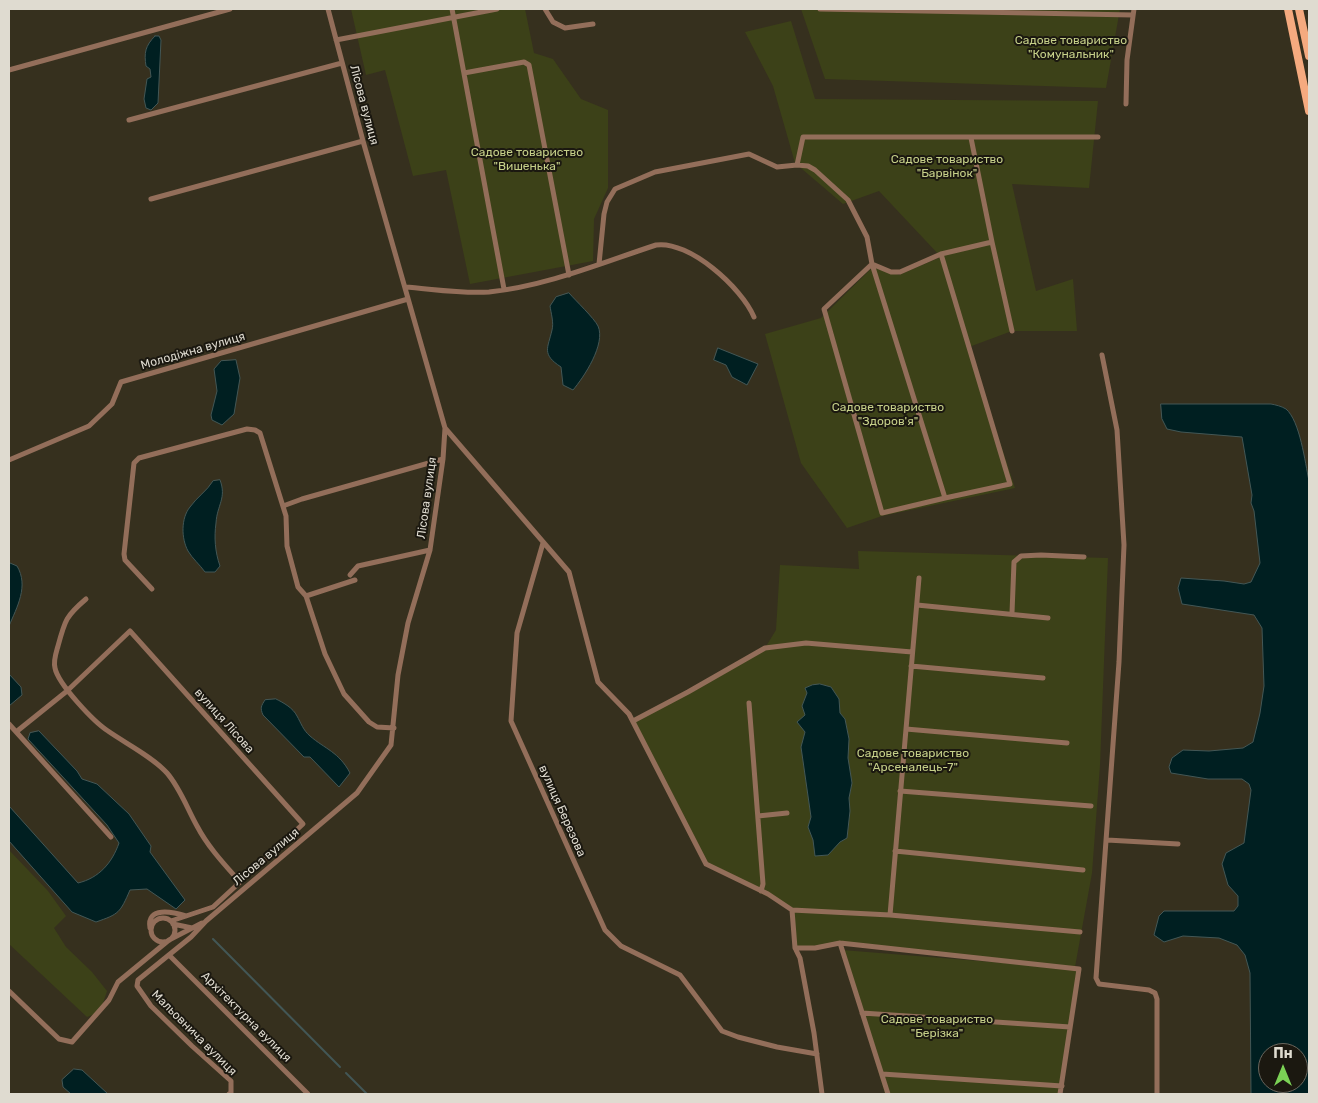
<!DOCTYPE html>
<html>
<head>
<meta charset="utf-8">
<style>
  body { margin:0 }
  #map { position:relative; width:1318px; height:1103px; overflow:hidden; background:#36301e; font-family:Rubik,sans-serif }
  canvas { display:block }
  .frame { position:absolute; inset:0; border:10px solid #dfdbd0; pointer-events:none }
  .north { position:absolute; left:1258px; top:1043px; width:50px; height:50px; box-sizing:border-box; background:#1b1810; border:1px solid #69665d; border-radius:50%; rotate:0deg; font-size:14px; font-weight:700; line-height:20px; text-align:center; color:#dfdbd0 }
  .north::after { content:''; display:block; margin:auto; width:18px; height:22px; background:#7bd155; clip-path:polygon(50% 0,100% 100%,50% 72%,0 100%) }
</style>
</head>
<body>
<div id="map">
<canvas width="1318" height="1103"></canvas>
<div class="frame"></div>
<div class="north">Пн</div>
</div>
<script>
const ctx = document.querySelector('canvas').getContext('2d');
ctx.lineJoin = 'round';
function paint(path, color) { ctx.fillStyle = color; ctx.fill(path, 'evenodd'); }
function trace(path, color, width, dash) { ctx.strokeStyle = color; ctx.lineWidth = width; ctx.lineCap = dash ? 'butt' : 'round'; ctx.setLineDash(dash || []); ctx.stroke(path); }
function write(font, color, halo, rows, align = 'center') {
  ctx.font = font + ' Rubik,sans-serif'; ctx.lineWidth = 4; ctx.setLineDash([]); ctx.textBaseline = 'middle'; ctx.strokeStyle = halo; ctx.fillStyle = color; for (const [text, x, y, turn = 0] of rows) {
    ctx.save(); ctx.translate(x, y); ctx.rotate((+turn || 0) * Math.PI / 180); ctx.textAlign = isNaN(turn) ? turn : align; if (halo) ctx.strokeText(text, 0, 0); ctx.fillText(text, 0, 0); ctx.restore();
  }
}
const green = new Path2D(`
  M351,9H525L534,53L553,59L581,99L608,110V188L594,219L593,261L470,284L446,170L413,176L385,70L366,75Z
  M801,9H1120L1106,88L825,79Z
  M791,21L815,99L1098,101L1089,188L1012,184L1036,291L1073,279L1077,331H1012L969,347L1015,488L882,516L847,528L801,463L765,334L821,318L875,265L899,275L941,257L879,191L843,204L795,163L773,86L745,32Z
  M858,551L1108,558L1100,765L1092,873L1075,967L840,943L795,948L792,910L706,864L633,721L765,648L776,630L780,565L859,569Z
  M9,850L48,891L66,916L54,928L66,947L92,972L107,991L100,1012L87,1017L9,944Z
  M842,950L1079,969L1058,1094H885Z`);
const water = new Path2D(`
  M155,36H159L161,40L158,103L151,110L146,108L144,99L147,79L151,77L150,69L146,66C144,53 145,46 155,36Z
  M569,293C576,301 594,318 598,326C606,344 584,377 573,390L563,385L561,367C541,354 548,348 552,330C554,323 551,313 550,306L556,297Z
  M718,348L758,364L747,385L732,377L726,365L714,360Z
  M236,360L240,378L234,414L222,425L212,420L211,415L217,391L214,369L221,361Z
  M1161,404H1271C1276,405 1281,406 1286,409C1300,421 1305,462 1309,481V1094H1251L1250,973L1245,955L1237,945L1219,938L1183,936L1164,942L1154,935L1159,916L1164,911H1234L1238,906V896L1228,885L1222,864L1226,853L1244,843L1251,790L1249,784L1242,779H1208L1171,773L1169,767L1172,758L1183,750L1209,751L1243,748L1253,742L1260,713L1264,686L1262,628L1254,615L1182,604L1178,588L1181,578L1224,581L1244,584L1251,582L1260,563L1254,511L1251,503L1252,495L1242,437L1181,432L1167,429L1162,419ZM1268,1053H1298V1083H1268Z
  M220,480C227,498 217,505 216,523C214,537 215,552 220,566L215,572H205C200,565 192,558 188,551C181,538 181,518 190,507C197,497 207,491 213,481Z
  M10,563L17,566C29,586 17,607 9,626Z
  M9,674L21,687L22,695L9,706Z
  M820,684L831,687L839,699L840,713L845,719L849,739L848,758L852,783L849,798L850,811L847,838L840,842L828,855L815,856L813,840L808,827L811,817L801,747L805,732L797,722L805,715L802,706L807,693L805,688L812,685Z
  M276,699C284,703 293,708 297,716C301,723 303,730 310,736C325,749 339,752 350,773L339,787L310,757H304L263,715C260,708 261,706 265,700Z
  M39,731L77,771L82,779L97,784L129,814L151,846L150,852L185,900L176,909L147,889L130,890C120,913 119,914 96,922L72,912L9,841V806L78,883C99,878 112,863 119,843L107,825L28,739L30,733Z
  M74,1069L82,1070L108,1094H71L63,1087L62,1080Z`);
const stream = new Path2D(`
  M213,939L340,1067
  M346,1073L367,1094`);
const minor = new Path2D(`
  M452,9L504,289
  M545,9L553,22L565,28L593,24
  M820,9L1133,15
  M336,40L497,9
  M9,70L230,9
  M464,73L524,62L529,65L569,275
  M1126,104L1127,60L1134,9
  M129,120L342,63
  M797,165L808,166L815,170L848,200L867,237L872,264L945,498L882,513L824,309L872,264L891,272H900L941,254
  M151,199L363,141
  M992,242L1012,331
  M599,264L604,214L607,202L615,189L655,172L749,154L777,167L797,165L803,137H1098
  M405,287C432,289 462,294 489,292C547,286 601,263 656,245C689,240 742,288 754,317
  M1102,355L1117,430L1124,545L1119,662L1096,978L1099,984L1149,990L1155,993L1157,999V1094
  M445,428L569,572L598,682L629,714L706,864L768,894L792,910L890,915L1080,932
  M9,460L89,426L112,404L121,382L408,299
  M945,498L1010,484L941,254L992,242L971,138
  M283,506L302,499L443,459
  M543,543L517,633L511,721L605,930L621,946L680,975L722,1031L738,1037L777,1047L817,1054
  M350,575L358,566L430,550
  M355,580L306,596L325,654L344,694L369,722L377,727L394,728
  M152,589L125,560L124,554L134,463L139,458L247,429L255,430L260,433L286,516L287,546L298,587L306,596
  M86,599C66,616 65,620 58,646C56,653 53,661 55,668C58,684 94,722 108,731C125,743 153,757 167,773C180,788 187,808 197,826C208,847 224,864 240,882
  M917,605L1048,618
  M1012,613L1014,562L1021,556L1041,555L1084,557
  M911,666L1043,678
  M749,703L763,884L761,891
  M633,721L688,692L765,648L806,643L912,652
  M9,724L111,837
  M906,729L1067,743
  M16,732L67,691L130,631L303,824L213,907L171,921
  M900,791L1091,806
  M758,816L787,813
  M1107,840L1178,844
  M895,851L1083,870
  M792,910L795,948H815L840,943L1079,969L1060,1094
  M890,915L919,578
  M151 930a12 12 0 1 1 24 0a12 12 0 1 1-24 0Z
  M173,924L192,928
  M150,928C146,906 173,912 186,916
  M840,943L888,1094
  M795,948L800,958L814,1033L822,1094
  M169,955L308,1094
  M9,991L59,1039L72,1042L109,1000L118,982L169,940L202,923
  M862,1013L1070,1027
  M882,1074L1062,1086
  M229,1094L231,1093V1081L192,1046L151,1006L137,986L138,980L191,937L206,921L357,793L391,745L398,675L408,623L430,550L443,459L445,428L363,141L328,9`);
const primary = new Path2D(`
  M1288,9L1309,111
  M1299,9L1309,56`);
const parkNames = [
  ["Садове товариство",1071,41],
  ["\"Комунальник\"",1071,55],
  ["Садове товариство",527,153],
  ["\"Вишенька\"",527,167],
  ["Садове товариство",947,160],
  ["\"Барвінок\"",947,174],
  ["Садове товариство",888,408],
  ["\"Здоров'я\"",888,422],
  ["Садове товариство",913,754],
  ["\"Арсеналець-7\"",913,768],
  ["Садове товариство",937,1020],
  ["\"Берізка\"",937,1034]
];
const streetNames = [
  ["Лісова вулиця",364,105,75],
  ["Молодіжна вулиця",193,351,-16],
  ["Лісова вулиця",427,498,-82],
  ["вулиця Лісова",224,721,48],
  ["вулиця Березова",562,811,66],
  ["Лісова вулиця",266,857,-40],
  ["Архітектурна вулиця",246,1017,45],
  ["Мальовнича вулиця",194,1033,45]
];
paint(green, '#3c4118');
paint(water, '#001f21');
trace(water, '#435756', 1);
trace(stream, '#435756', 2);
trace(minor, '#936e5a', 5);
trace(primary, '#f5aa7f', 8);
write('12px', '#c6d089', '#1b1810', parkNames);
write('12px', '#dfdbd0', '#1b1810', streetNames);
</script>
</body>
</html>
